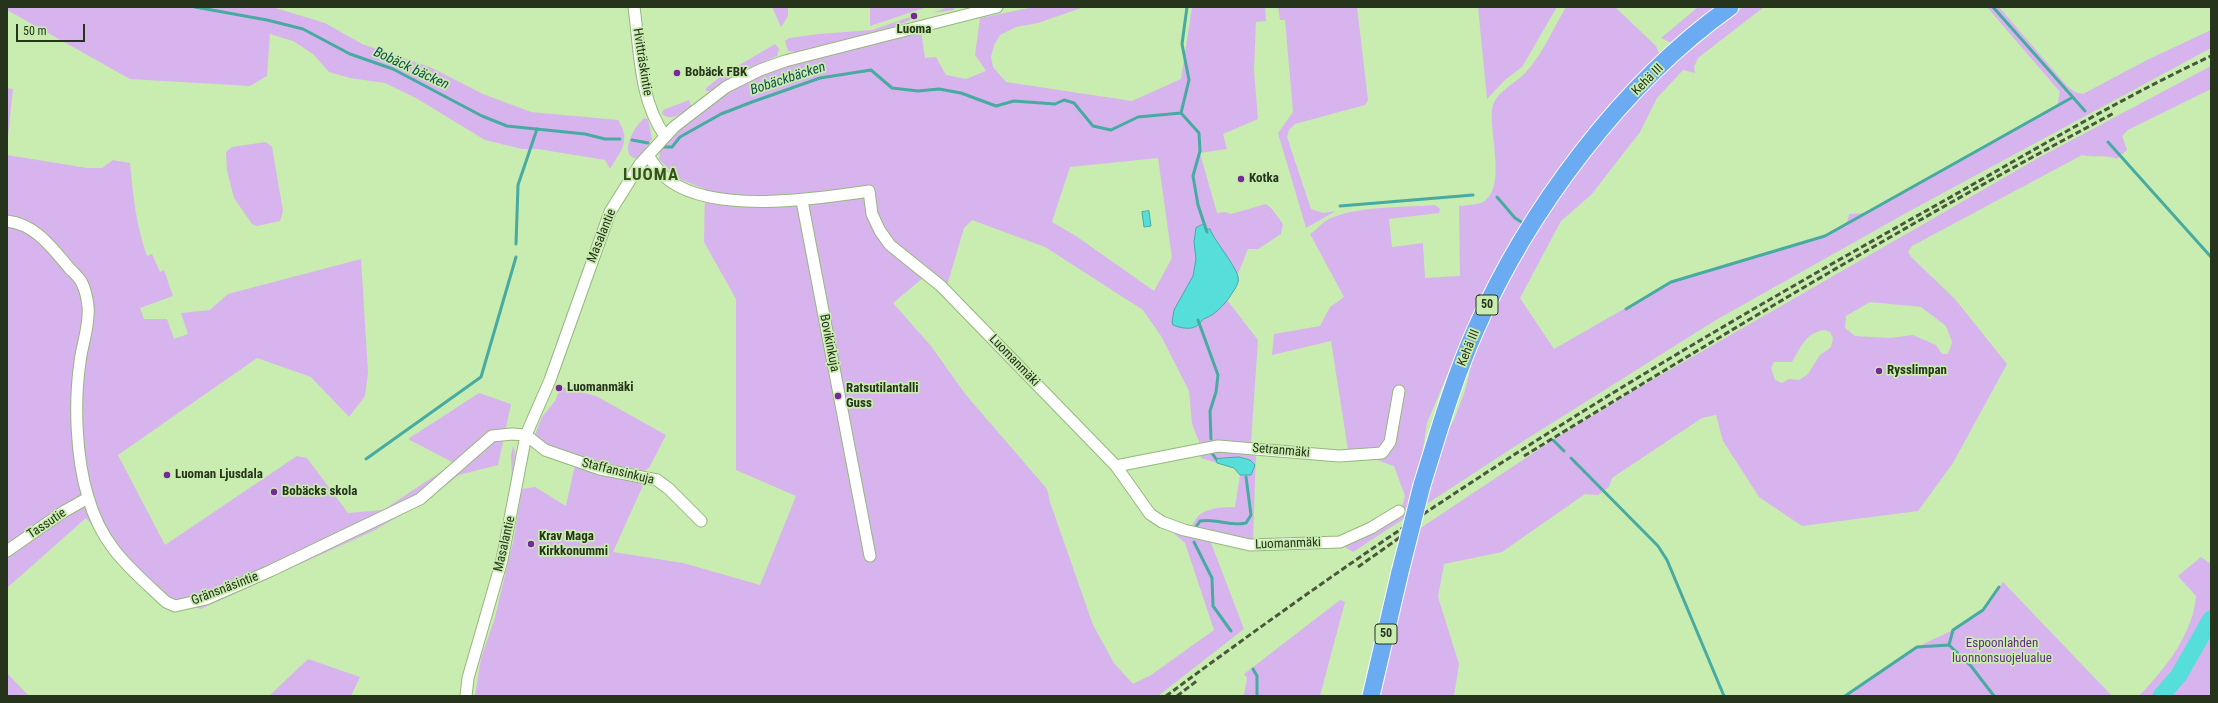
<!DOCTYPE html>
<html>
<head>
<meta charset="utf-8">
<style>
  body { margin:0 }
  #map { position:relative; width:2218px; height:703px; overflow:hidden; background:#c9ecb0; font-family:"Roboto Condensed",sans-serif }
  canvas { display:block }
  .frame { position:absolute; inset:0; border:8px solid #26341c; pointer-events:none }
  .scale { position:absolute; left:16px; top:24px; width:69px; height:18px; box-sizing:border-box; border:2px solid #26341c; border-top:0; padding-left:5px; font-size:12px; line-height:14px; white-space:nowrap; color:#26341c; -webkit-text-stroke:3px #c9ecb0; paint-order:stroke }
</style>
</head>
<body>
<div id="map">
<canvas width="2218" height="703"></canvas>
<div class="frame"></div>
<div class="scale">50 m</div>
</div>
<script>
const ctx = document.querySelector('canvas').getContext('2d');
ctx.lineJoin = 'round';
function paint(path, color) { ctx.fillStyle = color; ctx.fill(path, 'evenodd'); }
function trace(path, color, width, dash) { ctx.strokeStyle = color; ctx.lineWidth = width; ctx.lineCap = dash ? 'butt' : 'round'; ctx.setLineDash(dash || []); ctx.stroke(path); }
function write(font, color, halo, rows, align = 'center') {
  ctx.font = font + ' "Roboto Condensed",sans-serif'; ctx.lineWidth = 3.5; ctx.setLineDash([]); ctx.textBaseline = 'middle'; ctx.strokeStyle = halo; ctx.fillStyle = color; for (const [text, x, y, turn = 0] of rows) {
    ctx.save(); ctx.translate(x, y); ctx.rotate((+turn || 0) * Math.PI / 180); ctx.textAlign = isNaN(turn) ? turn : align; if (halo) ctx.strokeText(text, 0, 0); ctx.fillText(text, 0, 0); ctx.restore();
  }
}
const green = new Path2D(`
  M7,7H272L325,23L362,44L430,67L483,94L531,112L618,120C631,141 622,149 610,169L605,160L538,149H522L485,140L416,98L385,83L350,78L329,72L313,54L293,41L270,34L267,76L250,86L130,79L7,10Z
  M772,7H788V16L781,27Z
  M870,7H927L870,26Z
  M948,7L955,8L953,10L933,13Z
  M1034,7H1084L1038,23L1016,27L1000,35L994,45L991,57L993,67L1006,82L1132,101L1181,79L1192,7H1265L1266,21L1256,22L1254,70L1258,119L1223,134L1227,149L1200,153L1217,213L1225,212L1231,214L1266,204L1272,209L1283,224L1281,234L1258,249H1248L1238,274L1239,281L1227,300L1258,340L1251,443L1256,453L1253,540L1192,529C1195,508 1219,507 1235,507L1240,475H1251L1216,460L1217,463L1201,458L1200,444L1192,424L1189,391L1161,336L1143,310L1045,247L972,220L964,228L946,289L924,277L893,303L931,346L966,395L1047,489L1050,502L1093,625L1114,663L1133,684L1151,675L1214,630L1185,543L1169,529L1210,540L1244,629L1158,696H475L481,658L494,621L514,538L522,489L535,487L566,506L575,465L645,481L613,552L683,563L760,585L796,496L736,470V299L704,242L705,189L677,178L659,159L660,150L681,127L714,101L759,75L806,60L921,31L925,58L936,57L946,75L966,79L986,71L975,55L980,18ZM1158,158L1172,258L1154,291L1076,236L1052,222L1070,167Z
  M1278,7H1357L1368,100L1365,105L1295,124L1289,130L1287,137L1311,209L1323,213L1336,211L1306,228L1278,133L1293,112L1285,20H1280Z
  M1478,7H1557L1522,67L1505,80L1487,99Z
  M1566,7H1615L1656,46L1660,56L1585,134L1559,168L1520,227L1468,325L1427,423L1422,455L1411,494L1454,420L1465,391L1474,353L1503,290L1553,202L1614,124L1674,64L1743,7H1764L1698,58L1694,67L1695,73L1683,70L1657,98L1640,132L1591,195L1561,221L1520,298L1554,349L1671,282L1825,236L1847,223L1849,214L1864,213L2057,107L2060,92L1987,7H1999L2067,86L2075,92L2083,94L2147,60L2211,30V48L1908,212L1716,320L1517,445L1353,552L1343,546L1400,514L1405,496L1394,466L1348,450L1331,341L1272,355L1274,334L1320,326L1330,307L1344,297L1310,234C1315,231 1319,226 1324,222C1350,205 1404,208 1435,205L1440,209L1439,213L1389,219L1392,247L1423,243L1425,278L1460,276L1459,206C1466,205 1477,205 1483,202C1507,189 1489,132 1492,109C1495,92 1515,84 1526,72C1543,53 1553,29 1566,7Z
  M1698,7H1720L1672,43L1661,38Z
  M910,17L912,19L897,26L796,52L788,51L785,41L789,38L819,34L872,30Z
  M775,44L779,49L777,56L736,74L710,91H706V88L724,74Z
  M2211,66V89L2128,130L2122,136L2127,150L2117,159C2105,154 2095,158 2082,155L1912,246L1908,252L1911,257L1955,299L2007,364L1953,463L1918,511L1802,526L1759,497L1723,441L1716,415L1702,418L1612,478L1609,487L1598,495L1585,494L1502,552L1444,564L1438,597L1459,664L1454,696H1378L1419,529L1553,440L1635,390L2040,157ZM1870,302L1921,307L1946,326L1952,342L1948,354H1942L1936,345L1913,335L1890,338L1855,336L1845,328L1846,316ZM1825,330L1830,332L1833,338L1831,347L1820,355L1808,374L1799,380L1789,379L1782,383L1775,380L1771,368L1774,362H1792C1801,347 1806,332 1825,330Z
  M7,88L13,89L7,146Z
  M689,100L691,106C682,113 673,122 662,114L663,110Z
  M644,118L648,119L652,139L638,158H633C620,150 636,125 644,118Z
  M266,142L272,147L283,211L280,221L257,226L252,224L234,198L227,171L226,152L232,147Z
  M7,155L87,168H102L113,160L130,163C133,195 136,226 147,256L152,254L160,272L164,270L173,296L140,308L144,319H167L174,339L188,334L181,313L210,310L228,294L361,259L368,373L365,396L349,417L311,377L257,358L118,455L165,545L297,456L307,458L348,513L383,510L454,463L408,439L479,393L511,404L498,465L459,475L424,502L373,531L201,609L186,604L166,609L86,518L7,588Z
  M561,387L596,396L666,435L649,468L642,472C606,465 564,459 534,437L542,417L555,401Z
  M513,446L515,452L512,482L511,456Z
  M2201,557L2211,564V696H2139C2165,669 2193,634 2196,596L2178,576Z
  M2003,582L2112,696H1845L1917,647L1953,630L1983,610Z
  M1340,600L1345,602L1320,696H1244L1247,678L1244,674Z
  M308,659L360,677L351,696H269Z
  M7,673L29,696H7Z`);
const water = new Path2D(`
  M1149,211L1151,226L1144,227L1142,212Z
  M1204,224L1206,229H1210C1214,241 1242,272 1238,282C1237,287 1232,293 1229,298C1223,306 1214,315 1206,318C1201,320 1202,321 1199,324C1193,331 1180,328 1173,325L1172,322L1174,310L1193,276L1196,259L1194,242L1196,228Z
  M1239,457L1250,460L1255,465L1251,475H1240L1234,468L1217,463L1216,459Z`);
const stream = new Path2D(`
  M195,7L267,20L303,29L350,54L393,69L482,116L507,126L585,134L605,139H620
  M1993,7L2085,111
  M1181,113L1189,80L1182,44L1187,7
  M632,140L648,143
  M2108,142L2211,257
  M664,147H672L680,137L721,114L752,102L820,78L871,70L892,88L918,91L939,89L961,93L996,106L1014,101L1055,104L1064,100L1074,103L1093,126L1111,130L1138,117L1181,113L1199,133L1200,151L1193,176L1198,205L1207,232
  M1497,197L1515,218L1523,223
  M1340,206L1473,195
  M516,244L518,185L537,129
  M1626,309L1671,282L1825,236L2073,97
  M1198,320L1218,375L1216,392L1210,411L1211,439
  M1553,440L1564,451
  M1212,453L1216,459
  M1571,458L1658,546L1667,560L1724,696
  M366,459L481,377L516,257
  M1196,527L1200,521C1216,518 1231,527 1246,523L1251,515L1246,477
  M1194,542L1212,578L1213,606L1231,631
  M1253,669L1257,676V696
  M1845,696L1917,647L1949,645
  M1994,696L1971,666L1949,645L1953,630L1983,610L1999,587`);
const river = new Path2D(`
  M2161,696L2179,675L2211,619`);
const minor = new Path2D(`
  M634,7C640,50 639,100 665,136
  M648,155C654,165 660,174 670,181C716,214 815,199 869,191L872,214L880,231L890,245L941,286L1116,466L1150,514L1162,522L1184,530L1250,545L1340,542L1371,528L1399,511
  M802,201L870,556
  M7,221C36,224 53,249 70,269C74,273 79,277 82,283C85,289 87,298 88,306C90,325 82,344 80,362C74,403 76,458 88,497C102,547 130,568 166,602L175,606L206,599L270,571L420,499L492,436L512,434L526,435
  M526,435L545,450L600,469L657,480L669,489L701,521
  M1116,466L1218,446L1339,456L1382,453L1390,442L1399,391
  M7,551L63,512L88,498
  M466,696L468,678L502,560L526,435L550,380L610,212L640,164L674,127L726,87L760,70L785,61L997,7`);
const highway = new Path2D(`
  M1422,485C1438,434 1453,381 1475,331C1528,210 1622,84 1730,7
  M1371,696L1400,572`);
const rail = new Path2D(`
  M1524,456C1718,337 1913,220 2114,113
  M1358,567L1409,531
  M1166,696C1265,623 1366,551 1469,484C1617,387 1770,298 1924,212C2019,159 2113,102 2211,56
  M1177,696L1198,680`);
const highwayBridge = new Path2D(`
  M1400,572L1422,485`);
const markers = [
  [914,16,4,"#76299b"],
  [677,73,4,"#76299b"],
  [1241,179,4,"#76299b"],
  [1879,371,4,"#76299b"],
  [559,388,4,"#76299b"],
  [838,396,4,"#76299b"],
  [167,475,4,"#76299b"],
  [274,492,4,"#76299b"],
  [531,544,4,"#76299b"]
];
const shields = [
  [1487,305,22],
  [1386,634,22]
];
const shieldNames = [
  ["50",1487,305],
  ["50",1386,634]
];
const poiNames = [
  ["Luoma",914,30,"center"],
  ["Bobäck FBK",685,73],
  ["Kotka",1249,179],
  ["Rysslimpan",1887,371],
  ["Luomanmäki",567,388],
  ["Ratsutilantalli",846,389],
  ["Guss",846,404],
  ["Luoman Ljusdala",175,475],
  ["Bobäcks skola",282,492],
  ["Krav Maga",539,537],
  ["Kirkkonummi",539,552]
];
const streetNames = [
  ["Hvitträskintie",642,62,81],
  ["Kehä III",1648,80,-45],
  ["Masalantie",602,236,-68],
  ["Bovikinkuja",829,343,79],
  ["Kehä III",1469,348,-68],
  ["Luomanmäki",1014,361,46],
  ["Setranmäki",1281,451,5],
  ["Staffansinkuja",618,472,14],
  ["Tassutie",47,524,-34],
  ["Masalantie",505,544,-77],
  ["Luomanmäki",1288,544,-2],
  ["Gränsnäsintie",225,589,-21]
];
const parkNames = [
  ["Espoonlahden",2002,644],
  ["luonnonsuojelualue",2002,659]
];
const waterNames = [
  ["Bobäck bäcken",411,69,25],
  ["Bobäckbäcken",788,79,-18]
];
const districtNames = [
  ["LUOMA",651,176]
];
paint(green, '#d8b4ee');
paint(water, '#55deda');
trace(water, '#47aba1', 1);
trace(stream, '#47aba1', 3);
trace(river, '#55deda', 17);
trace(minor, '#96b77d', 13);
trace(highway, '#fff', 19);
trace(minor, '#fff', 11);
trace(highway, '#6babf2', 17);
trace(rail, '#47593a', 3, [6, 3]);
trace(highwayBridge, '#fff', 19, []);
trace(highwayBridge, '#6babf2', 17);
for (const [x, y, r, color] of markers) { const dot = new Path2D(); dot.arc(x, y, r, 0, 2 * Math.PI); ctx.fillStyle = color; ctx.fill(dot); trace(dot, '#c9ecb0', 1.5); }
for (const [x, y, w] of shields) { const box = new Path2D(); box.roundRect(x - w / 2, y - 10, w, 20, 3); ctx.fillStyle = '#c9ecb0'; ctx.fill(box); trace(box, '#26341c', 1); }
write('bold 12px', '#26341c', null, shieldNames);
write('bold 13px', '#26341c', '#c9ecb0', poiNames, 'left');
write('13px', '#26341c', '#c9ecb0', streetNames);
write('13px', '#672c84', '#c9ecb0', parkNames);
write('italic 14px', '#144f4e', '#c9ecb0', waterNames);
ctx.letterSpacing = '1px';
write('bold 17px', '#35521c', '#c9ecb0', districtNames);
ctx.letterSpacing = '0px';
</script>
</body>
</html>
